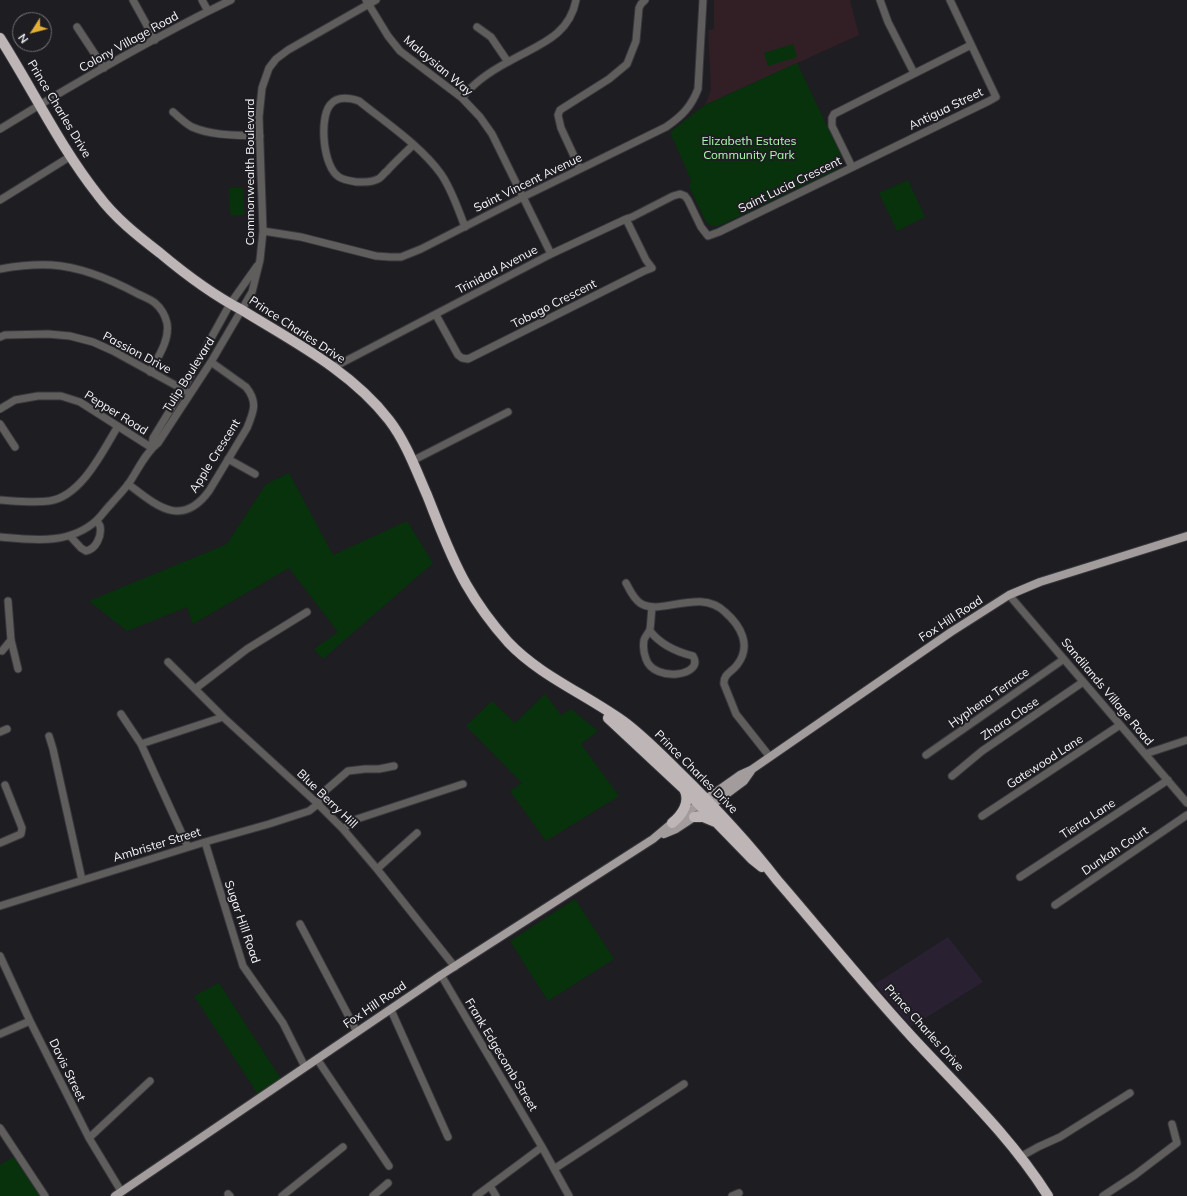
<!DOCTYPE html>
<html>
<head>
<meta charset="utf-8">
<style>
  body { margin:0 }
  #map { position:relative; width:1187px; height:1196px; overflow:hidden; background:#1e1d22; font-family:Mulish,sans-serif }
  canvas { display:block }
  .north { position:absolute; left:12px; top:12px; width:40px; height:40px; box-sizing:border-box; background:#1e1d22; border:1px solid #747377; border-radius:50%; rotate:234deg; font-size:11px; font-weight:700; line-height:16px; text-align:center; color:#f5f4f7 }
  .north::after { content:''; display:block; margin:auto; width:14px; height:18px; background:#e2af34; clip-path:polygon(50% 0,100% 100%,50% 72%,0 100%) }
</style>
</head>
<body>
<div id="map">
<canvas width="1187" height="1196"></canvas>
<div class="north">N</div>
</div>
<script>
const ctx = document.querySelector('canvas').getContext('2d');
ctx.lineJoin = 'round';
function paint(path, color) { ctx.fillStyle = color; ctx.fill(path, 'evenodd'); }
function trace(path, color, width, dash) { ctx.strokeStyle = color; ctx.lineWidth = width; ctx.lineCap = dash ? 'butt' : 'round'; ctx.setLineDash(dash || []); ctx.stroke(path); }
function write(font, color, halo, rows, align = 'center') {
  ctx.font = font + ' Mulish,sans-serif'; ctx.lineWidth = 4; ctx.setLineDash([]); ctx.textBaseline = 'middle'; ctx.strokeStyle = halo; ctx.fillStyle = color; for (const [text, x, y, turn = 0] of rows) {
    ctx.save(); ctx.translate(x, y); ctx.rotate((+turn || 0) * Math.PI / 180); ctx.textAlign = isNaN(turn) ? turn : align; if (halo) ctx.strokeText(text, 0, 0); ctx.fillText(text, 0, 0); ctx.restore();
  }
}
const industrial = new Path2D(`
  M948,937L983,982L911,1027L875,984Z`);
const education = new Path2D(`
  M714,0H850L859,35L705,105L711,90L708,30L714,29Z`);
const green = new Path2D(`
  M793,44L797,57L768,66L764,53Z
  M797,63L841,155C843,162 842,166 836,170L719,226H711L705,220L689,186L691,180L670,132L705,105Z
  M908,180L925,217L897,231L879,193Z
  M229,188H243L244,215H230Z
  M289,473L333,555L407,521L433,563L323,659L314,649L338,632L289,568L193,624L187,607L127,631L89,601L227,544L266,484Z
  M545,694L561,715L571,709L598,731L581,744L619,796L546,841L510,791L522,783L466,726L492,701L515,723Z
  M575,899L614,959L548,1001L510,941Z
  M219,983L281,1079L257,1093L194,996Z
  M13,1157L40,1196H0V1165Z`);
const minor = new Path2D(`
  M133,0L155,40
  M202,0L208,11
  M366,0L388,36L400,51L462,98L480,117L492,134L551,254
  M880,0L888,22L914,73
  M77,27L104,68
  M477,27L491,37L508,62
  M462,98C474,82 491,71 508,62C537,45 569,37 576,0
  M173,112C179,117 185,123 192,127C213,136 237,135 260,136
  M0,129C75,83 152,38 231,0
  M413,145C404,154 395,162 387,171C384,173 381,178 378,179C371,183 363,182 357,182C351,181 343,180 339,177C323,167 319,119 330,105C337,96 350,98 359,101C385,122 421,146 441,174C452,190 458,209 465,227
  M852,167L832,126V118L834,114L971,45
  M580,169L561,128L558,115L560,110L609,79L627,64L636,41L639,8L641,4L645,0
  M0,200L71,156
  M263,231L301,237L376,256L390,257H401L421,249L523,197L666,127C682,116 691,107 698,89L703,0
  M0,269C17,266 34,264 52,265C82,267 112,280 138,294C144,297 150,299 155,303C161,308 165,315 167,323C170,340 158,357 150,372
  M436,315L458,355L462,358L468,359L644,271L652,268L646,260L626,219
  M0,337L5,335L48,334L70,336L93,342L113,351L186,391
  M334,367L551,254L626,219L632,217L673,196L680,194L685,196L688,200L701,227L708,236L719,232L989,101L996,97L950,0
  M0,409L15,400L38,396H61L80,402L152,448
  M0,424L15,447
  M152,448L153,438L183,389L230,304L257,266
  M228,459L255,474
  M412,461L508,412
  M128,484C156,505 181,529 209,491L247,428C254,411 258,402 246,387L211,362
  M0,500C16,501 33,503 49,501C81,497 103,451 118,426
  M70,536L81,548L86,551C96,549 102,536 100,526C100,526 97,521 97,520
  M0,537C33,540 70,545 97,520C102,515 106,509 111,504C117,497 124,490 129,483C138,470 145,453 158,443L211,362L252,292L260,260L263,231L259,117L262,88L269,68L276,59L288,50L376,0
  M626,583C630,590 633,598 640,603C661,617 699,587 725,612C741,626 752,646 737,665C732,672 723,674 724,684L736,714L770,757
  M1009,595L1187,803
  M8,601L11,640L18,669
  M650,631C660,644 677,652 693,656C705,676 654,683 646,659C644,654 643,646 644,640C645,636 649,633 650,629C651,623 651,615 652,608
  M2,651L11,640
  M168,662L223,717L318,804L343,829L377,869L455,967
  M195,689L247,649L307,612
  M121,714L141,744
  M0,732L7,729
  M49,736L53,749L82,880
  M1145,754L1187,740
  M926,755L1064,659
  M952,776L982,751L1083,682
  M982,816L1120,725
  M343,829L357,819L463,784
  M205,842L243,966L283,1023L305,1067
  M0,843L21,834L22,828L5,785
  M188,847L141,744L223,717
  M377,869L417,833
  M1020,877L1168,780
  M1055,905L1187,815
  M0,906L205,842L269,824L309,811L318,804L326,790L348,771L365,769H379L394,766
  M300,924L357,1032
  M0,956L30,1021L89,1138L121,1191
  M441,975L542,1147L569,1196
  M391,1010L448,1137
  M0,1034L30,1021
  M317,1059L389,1166
  M0,1128L45,1196
  M89,1138L150,1081
  M1020,1157L1038,1147L1060,1137L1130,1093
  M554,1169L684,1084
  M490,1186L496,1196
  M228,1194L230,1196
  M282,1196L343,1147
  M373,1196L388,1183
  M476,1196L542,1147
  M732,1196L739,1193
  M1103,1196L1135,1175L1177,1143L1172,1124`);
const major = new Path2D(`
  M664,834L676,829L705,810L744,781L751,771
  M115,1196L441,975L653,839L672,823L740,775L751,770L951,632L1009,595L1040,582L1187,536`);
const highway = new Path2D(`
  M0,38C33,90 60,147 98,195C115,218 138,236 160,253C185,274 213,295 242,310C294,342 351,371 389,420C406,442 416,470 427,495C439,525 450,556 466,584C478,605 492,624 508,642C541,677 588,695 627,724C645,738 661,754 677,770C713,805 747,841 777,880C822,932 865,986 912,1037C959,1088 1011,1137 1048,1196
  M608,718L683,788L752,859L762,867
  M694,817H703L715,822
  M672,823C682,815 691,802 684,789`);
const streetNames = [
  ["Colony Village Road",129,42,-29],
  ["Malaysian Way",438,66,40],
  ["Prince Charles Drive",59,109,59],
  ["Antigua Street",946,109,-26],
  ["Commonwealth Boulevard",250,172,-90],
  ["Saint Vincent Avenue",528,183,-26],
  ["Saint Lucia Crescent",790,185,-26],
  ["Trinidad Avenue",497,270,-28],
  ["Tobago Crescent",554,304,-27],
  ["Prince Charles Drive",297,330,33],
  ["Passion Drive",137,353,28],
  ["Tulip Boulevard",189,375,-58],
  ["Pepper Road",116,413,32],
  ["Apple Crescent",215,456,-58],
  ["Fox Hill Road",951,619,-33],
  ["Sandilands Village Road",1107,692,50],
  ["Hyphena Terrace",989,698,-35],
  ["Zhara Close",1010,719,-34],
  ["Gatewood Lane",1045,762,-33],
  ["Prince Charles Drive",696,772,45],
  ["Blue Berry Hill",327,799,44],
  ["Tierra Lane",1088,819,-33],
  ["Ambrister Street",157,845,-17],
  ["Dunkah Court",1115,851,-34],
  ["Sugar Hill Road",242,922,71],
  ["Fox Hill Road",375,1005,-34],
  ["Prince Charles Drive",924,1028,48],
  ["Frank Edgecomb Street",501,1055,59],
  ["Davis Street",67,1070,64]
];
const parkNames = [
  ["Elizabeth Estates",749,141],
  ["Community Park",749,155]
];
paint(industrial, '#292131');
paint(education, '#311f25');
paint(green, '#07320c');
trace(minor, '#38373c', 9);
trace(major, '#38373c', 10);
trace(highway, '#38373c', 12);
trace(minor, '#605d5d', 7);
trace(major, '#a29c9d', 8);
trace(highway, '#bdb5b6', 10);
write('12px', '#f5f4f7', '#1e1d22', streetNames);
write('12px', '#aafbac', '#1e1d22', parkNames);
</script>
</body>
</html>
